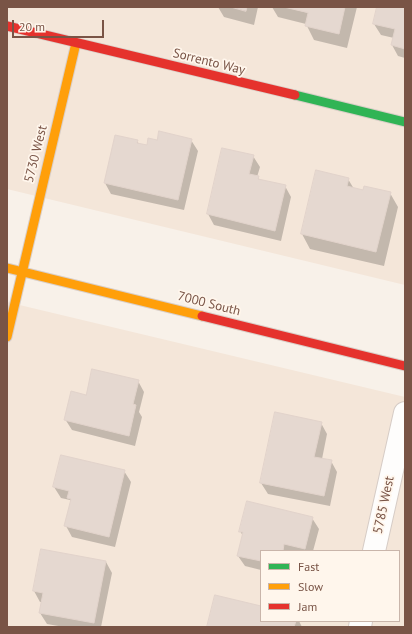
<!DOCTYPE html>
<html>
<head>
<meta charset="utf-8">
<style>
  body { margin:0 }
  #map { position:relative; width:412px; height:634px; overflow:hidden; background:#f8f1e9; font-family:"PT Sans",sans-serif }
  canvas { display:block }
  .frame { position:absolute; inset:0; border:8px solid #795446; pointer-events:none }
  .legend { position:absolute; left:260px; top:550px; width:140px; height:72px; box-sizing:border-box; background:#fff6ec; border:1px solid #c9b5aa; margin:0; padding:5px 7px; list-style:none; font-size:12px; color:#795446 }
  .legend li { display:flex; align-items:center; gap:8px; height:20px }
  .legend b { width:20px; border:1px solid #c9b5aa }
  .scale { position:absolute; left:12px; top:20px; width:92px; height:18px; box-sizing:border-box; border:2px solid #795446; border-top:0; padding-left:5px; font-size:12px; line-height:14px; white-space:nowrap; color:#795446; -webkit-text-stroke:3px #fff6ec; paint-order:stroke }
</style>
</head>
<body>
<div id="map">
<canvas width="412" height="634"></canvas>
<div class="frame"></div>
<ul class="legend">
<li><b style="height:5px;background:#30b455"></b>Fast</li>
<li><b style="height:5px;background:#ff9f0a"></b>Slow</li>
<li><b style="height:5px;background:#e5322d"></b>Jam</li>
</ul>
<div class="scale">20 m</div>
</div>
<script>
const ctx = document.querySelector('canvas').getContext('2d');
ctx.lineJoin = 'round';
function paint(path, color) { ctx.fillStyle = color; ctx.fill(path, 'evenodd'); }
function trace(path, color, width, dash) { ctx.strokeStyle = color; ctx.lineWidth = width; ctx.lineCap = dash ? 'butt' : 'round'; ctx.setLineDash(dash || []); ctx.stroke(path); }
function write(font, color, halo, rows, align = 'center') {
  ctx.font = font + ' "PT Sans",sans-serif'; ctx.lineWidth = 3.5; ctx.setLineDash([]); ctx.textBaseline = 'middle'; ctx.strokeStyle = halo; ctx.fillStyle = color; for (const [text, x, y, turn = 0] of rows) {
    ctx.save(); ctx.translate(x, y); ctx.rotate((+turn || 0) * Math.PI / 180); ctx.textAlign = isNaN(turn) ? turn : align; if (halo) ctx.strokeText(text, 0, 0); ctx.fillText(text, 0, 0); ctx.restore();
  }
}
const residential = new Path2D(`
  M7,7H405V285L7,189Z
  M7,302L405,397V627H7ZM261,551H399V621H261Z`);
const shadow = new Path2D(`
  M218,7H258L254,25L224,17Z
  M272,7H357L347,48L314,40L306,24L278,17Z
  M378,7H405V58L398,56L392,45L394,38L381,35L374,24Z
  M191,140L198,151L184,210L111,194L105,183L137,141L139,144L147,146Z
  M253,156L260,167L257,177L260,180L285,186L291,197L281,241L214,225L208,214Z
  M317,172L348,179L354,189L364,191L390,193L398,207L384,266L310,249L302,234Z
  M138,381L144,392L139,412L142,417L135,446L72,430L65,419L87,396Z
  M321,423L327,434L322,459L331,461L337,472L330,506L268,494L261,483Z
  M124,471L131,482L115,547L72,537L66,526L71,503L70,500L61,498L54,487Z
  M312,518L319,529L313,551H261V570L245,566L238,556L243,536L240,531Z
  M106,562L112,573L101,627H64L47,624L40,613L42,602H40L34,591Z
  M261,608V621H299L302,627H208Z`);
const building = new Path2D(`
  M231,7H247L246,11Z
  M284,7H345L339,34L305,26L308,13Z
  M377,7H405V49L391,45L395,29L373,24Z
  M159,131L192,139L178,200L104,183L115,135L138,140L137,143L147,145L148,138L157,140Z
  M222,148L254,155L249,174L259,176L258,179L286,185L275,231L207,214Z
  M316,170L349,178L347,186L363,190L364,186L391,192L376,252L301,234Z
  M92,369L139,380L133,404L136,405L129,436L64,420L71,391L86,395Z
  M275,412L322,422L314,457L332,460L324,496L260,483Z
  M61,455L125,470L109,537L64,526L71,499L67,498L69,491L53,487Z
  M247,501L313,517L305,549L284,544L283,551H261V561L237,556L243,532H239Z
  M41,549L106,561L94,623L39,613L43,593L33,591Z
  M215,595L261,606V621H296L294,627H207Z`);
const street = new Path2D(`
  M374,551L405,413
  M360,627L361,621`);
const fast = new Path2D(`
  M295,95L405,122`);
const slow = new Path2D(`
  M7,268L202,316
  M7,337L76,43`);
const jam = new Path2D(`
  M7,26L295,95
  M202,316L405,366`);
const streetNames = [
  ["Sorrento Way",209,62,14],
  ["5730 West",36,154,-76],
  ["7000 South",209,304,14],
  ["5785 West",384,505,-78]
];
paint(residential, '#f4e6d9');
paint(shadow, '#0003');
paint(building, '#e5d8d0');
trace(building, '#e2d3cb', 1);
trace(street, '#d6ccc6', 24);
trace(fast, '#d9cec7', 11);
trace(slow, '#d9cec7', 11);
trace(jam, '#d9cec7', 11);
trace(street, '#fefdfc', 22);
trace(fast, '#30b455', 9);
trace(slow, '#ff9f0a', 9);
trace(jam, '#e5322d', 9);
write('13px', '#795446', '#fff6ec', streetNames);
</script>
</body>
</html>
